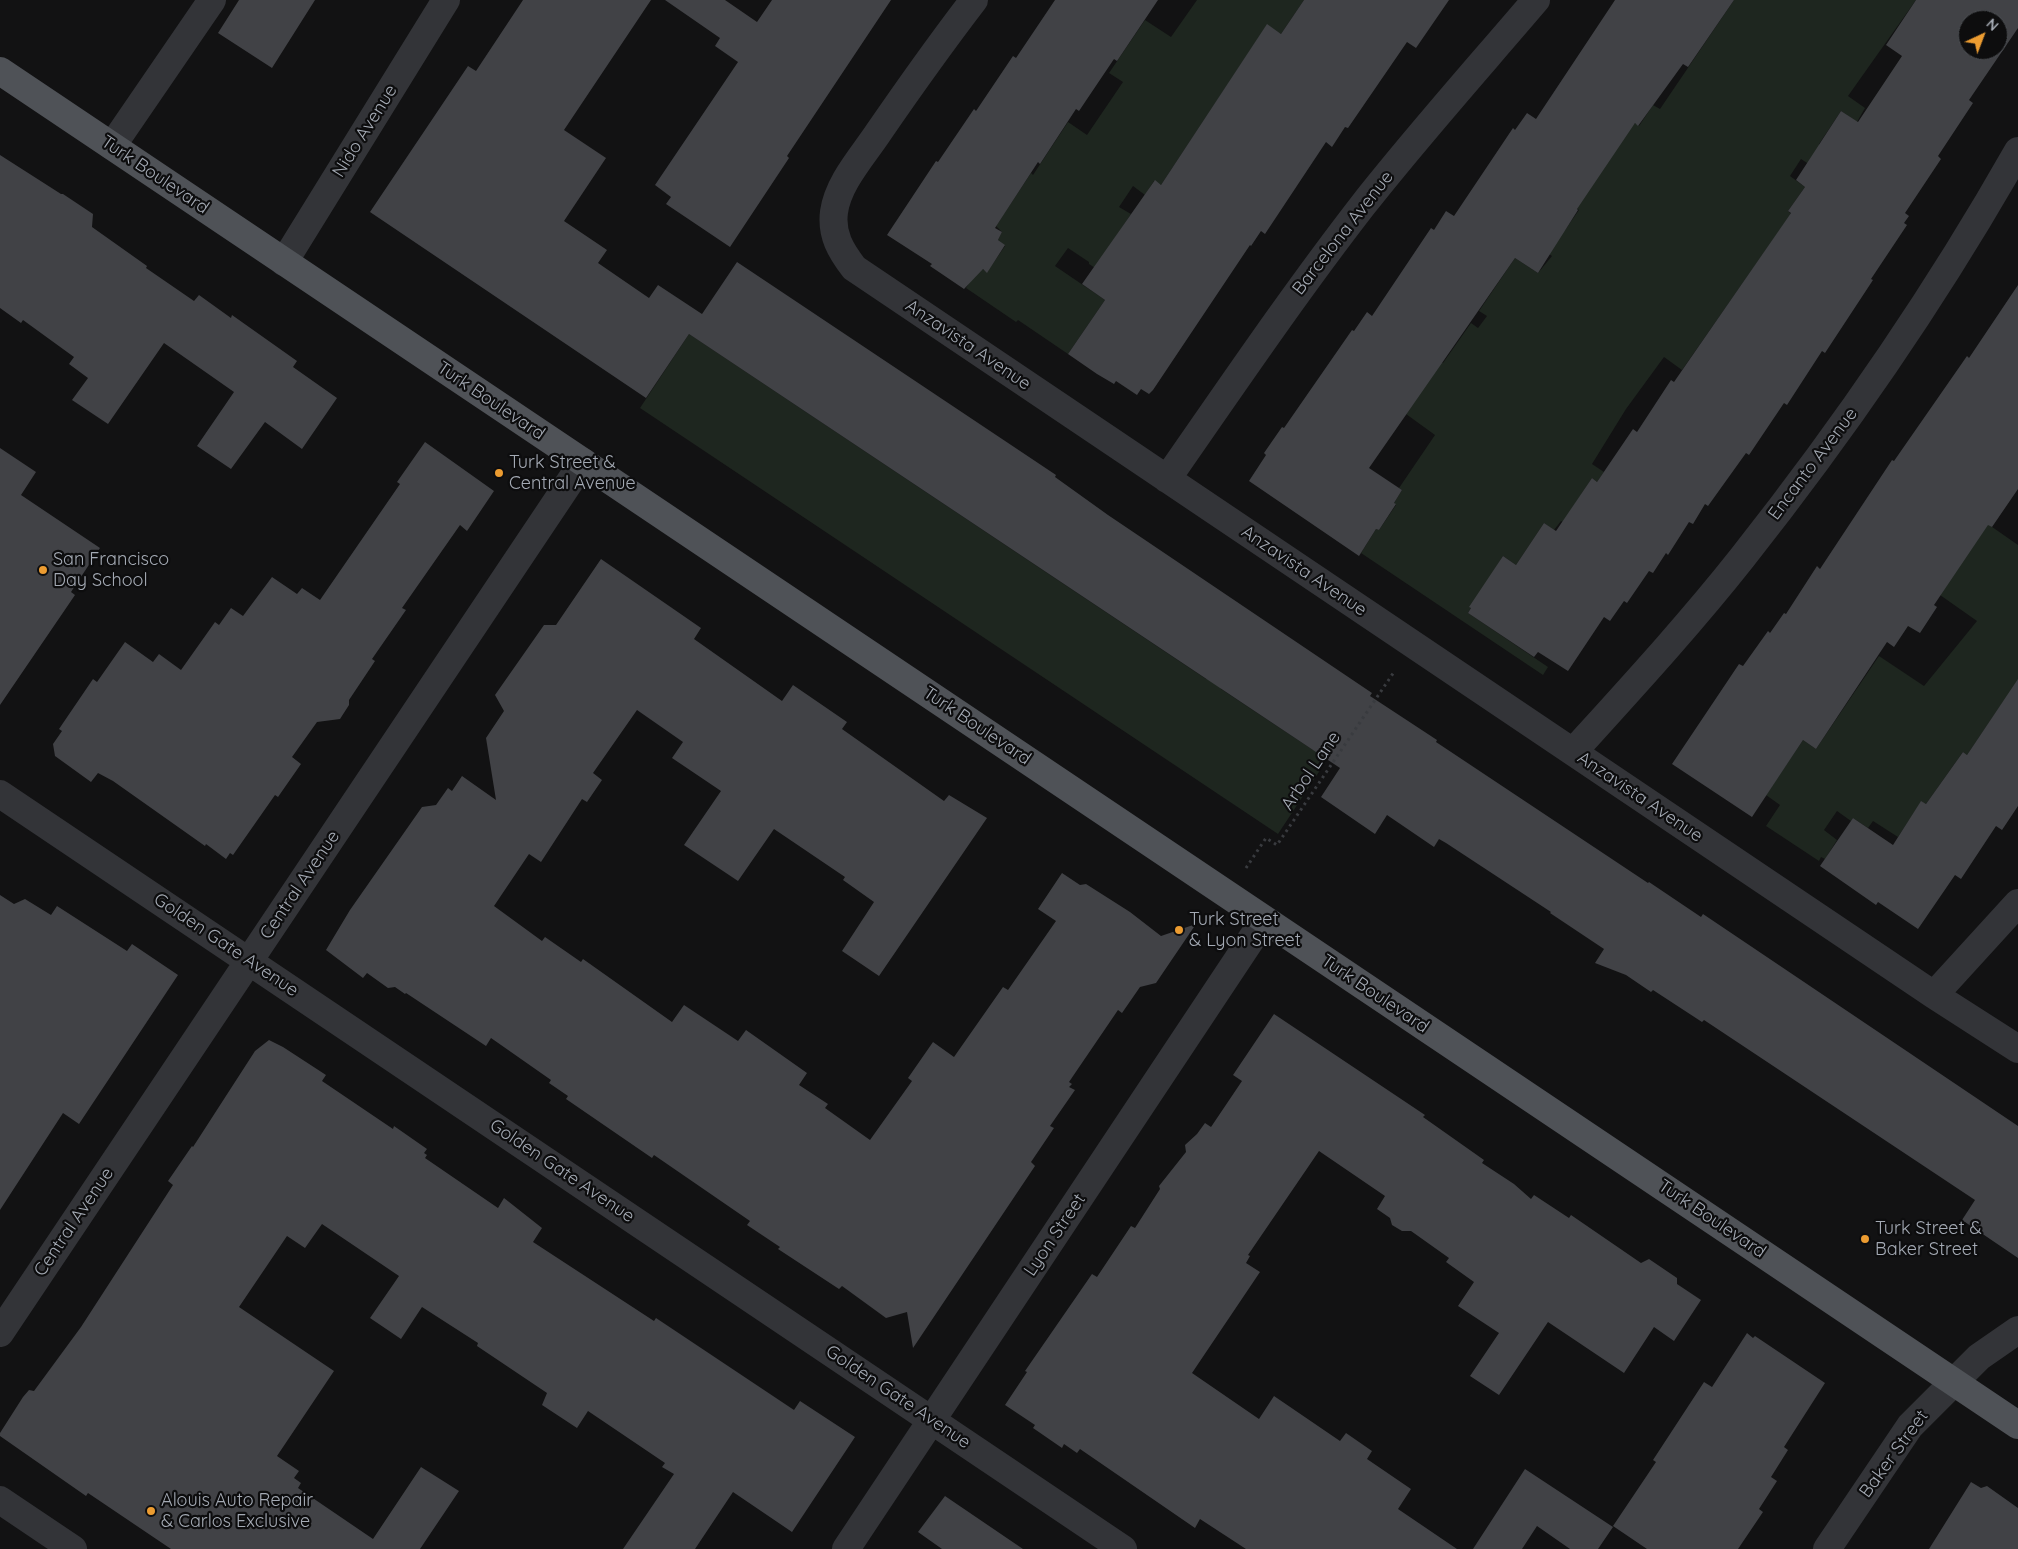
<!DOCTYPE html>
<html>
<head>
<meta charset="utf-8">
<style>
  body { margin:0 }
  #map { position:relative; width:2018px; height:1549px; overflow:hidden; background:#121213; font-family:Quicksand,sans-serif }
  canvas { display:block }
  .north { position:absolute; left:1958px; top:10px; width:50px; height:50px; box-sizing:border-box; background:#0d0d0e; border:1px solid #494c50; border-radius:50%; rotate:43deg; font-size:14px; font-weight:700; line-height:20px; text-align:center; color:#a4aab4 }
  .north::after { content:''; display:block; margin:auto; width:18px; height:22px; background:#ec9c31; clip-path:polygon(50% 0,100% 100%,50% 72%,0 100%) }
</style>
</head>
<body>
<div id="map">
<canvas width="2018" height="1549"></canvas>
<div class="north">N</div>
</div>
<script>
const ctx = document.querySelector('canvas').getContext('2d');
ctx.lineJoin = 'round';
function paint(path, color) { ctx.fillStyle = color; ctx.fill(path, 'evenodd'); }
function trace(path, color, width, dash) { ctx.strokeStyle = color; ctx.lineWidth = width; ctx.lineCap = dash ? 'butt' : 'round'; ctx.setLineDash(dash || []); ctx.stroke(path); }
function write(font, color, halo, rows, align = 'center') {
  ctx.font = font + ' Quicksand,sans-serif'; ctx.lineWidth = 4.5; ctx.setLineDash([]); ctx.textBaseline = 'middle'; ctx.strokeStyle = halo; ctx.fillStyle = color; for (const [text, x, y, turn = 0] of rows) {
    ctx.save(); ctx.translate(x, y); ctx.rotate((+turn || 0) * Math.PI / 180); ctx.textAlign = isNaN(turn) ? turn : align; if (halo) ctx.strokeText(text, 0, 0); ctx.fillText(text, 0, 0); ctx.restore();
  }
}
const green = new Path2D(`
  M1197,0H1304L1281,34L1267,25L1161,185L1154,181L1145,195L1133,186L1119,207L1131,214L1095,268L1089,264V262L1068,248L1055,266L1105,300L1068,354L1018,320L1016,322L966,288L979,267L987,272L1005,246L998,240L1002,232L996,226L1031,173L1033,175L1068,122L1087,135L1123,82L1109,73L1145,20L1171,37Z
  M1734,0H1916L1848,96L1865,108L1857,122L1841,111L1819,144L1827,176L1801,159L1790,176L1805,187L1788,211L1791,214L1682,370L1664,357L1626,409L1592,464L1604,472L1597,482L1592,478L1563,522L1561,521L1554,530L1544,523L1516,565L1503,556L1468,613L1548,667L1543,675L1361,553L1376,529L1379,530L1396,505L1394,503L1402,490L1399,488L1435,435L1406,414L1436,359L1443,363L1471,323L1478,328L1487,316L1479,311L1515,258L1538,273L1552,256L1535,245L1565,230L1579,210L1565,200L1635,123L1639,126L1653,105L1660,109Z
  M689,334L1206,679L1215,666L1221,689L1313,750L1336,746L1278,834L640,408Z
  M1985,522L2018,545V689L2003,702L1967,755L1963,752L1926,804L1921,802L1898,837L1873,821L1868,828L1853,818L1851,821L1837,811L1824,830L1837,840L1825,859L1821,857L1819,861L1766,826L1780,805L1766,795L1803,740L1816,749L1879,656L1924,686L1977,621L1940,595Z`);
const building = new Path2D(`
  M239,0H315L272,68L218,33Z
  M523,0H651L564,130L606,158L564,221L607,250L598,263L649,298L658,285L702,314L737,262L1056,475L1055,477L1108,515L1372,693L1370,696L1437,740L1436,742L1648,883L1649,882L1701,917L1703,914L2018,1126V1258L1962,1220L1975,1200L1704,1020L1702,1022L1653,990L1651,992L1626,975L1595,963L1604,949L1550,913L1551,912L1446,843L1439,839L1434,847L1387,815L1375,834L1321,797L1340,768L689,334L646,398L370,212L468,66L476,71Z
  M665,0H725L757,22L772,0H891L787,156L789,158L730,247L666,204L671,197L655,185L738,62L715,46L720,38Z
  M1055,0H1158L1117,61L1114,59L1079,111L1076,109L1040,164L1038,162L995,228L1002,232L998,240L1005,245L987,273L983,269L964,289L930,266L932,264L887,235L936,161L938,162L974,109L976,111L1013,56L1016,58Z
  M1304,0H1449L1416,48L1407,42L1348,128L1345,127L1332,147L1326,142L1265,234L1261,231L1251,246L1250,245L1153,390L1149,394L1141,389L1137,395L1116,381L1114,384L1097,374L1068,354L1105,300L1082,284L1155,180L1161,185L1267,24L1281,34Z
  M1615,0H1734L1688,67L1683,64L1638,126L1635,123L1577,209L1578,210L1538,273L1515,258L1369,468L1402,490L1394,503L1396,504L1379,530L1376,529L1359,556L1249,481L1266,455L1264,453L1282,427L1284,428L1352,330L1354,331L1367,312L1372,316L1431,228L1434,230L1446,211L1454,216L1513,128L1515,130L1527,113L1536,119Z
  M1916,0H2018V28L1969,100L1973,103L1938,156L1941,159L1905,213L1909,216L1904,223L1907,225L1871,279L1873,280L1825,353L1822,351L1787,405L1784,403L1749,455L1746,453L1708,506L1705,504L1693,524L1689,522L1668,555L1666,553L1653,573L1649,571L1627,603L1624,601L1610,621L1604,617L1568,671L1538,652L1534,657L1468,613L1471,608L1469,607L1503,556L1516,565L1544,523L1556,531L1592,478L1597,482L1633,429L1637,432L1671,380L1674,382L1791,213L1788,211L1805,187L1796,180L1841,111L1858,122L1902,56L1886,45ZM1968,20H1998V50H1968Z
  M0,155L61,194H63L93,214L92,227L147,266L146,268L194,301L199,295L231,318L232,315L297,361L293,367L337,398L302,449L265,422L231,469L197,446L234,392L164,343L108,424L72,400L88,378L69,364L74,357L23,320L21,323L0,308Z
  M2018,285V489L1992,527L1988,525L1934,605L1937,607L1920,633L1908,626L1894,647L1887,642L1816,749L1803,740L1752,817L1672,764L1739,664L1743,666L1768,631L1770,633L1784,613L1786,614L1817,566L1820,569L1892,460L1894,461L1967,356L1969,358Z
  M425,442L494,491L467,531L460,525L402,608L406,610L372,659L375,661L349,700V705L340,719L317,722L292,757L301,764L278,797L275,795L233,855L230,853L226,859L206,844L205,846L113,781L98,773L91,782L55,756L53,744L62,731L59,729L93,679L97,682L125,642L153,662L159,654L181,670L215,622L219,625L231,608L243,616L272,577L297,594L302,588L320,600L400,484L397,482Z
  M0,448L36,472L21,495L100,548L71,592L75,595L0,705Z
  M601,559L701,628L694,639L782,701L793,685L847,722L842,729L944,801L949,795L987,818L879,976L842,951L874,902L843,880L845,877L774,829L738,881L684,845L721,791L672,758L683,742L637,710L593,773L602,780L587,802L582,799L541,862L529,854L494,906L542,941L545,937L581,962L583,959L672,1022L684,1005L738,1041L746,1030L807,1073L799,1085L828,1104L825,1108L870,1140L912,1081L908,1078L933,1042L954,1057L1003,987L1008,990L1056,921L1038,909L1062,873L1080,885L1086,884L1130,912L1161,936L1196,924L1156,983L1140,987L1122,1013L1118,1010L1069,1082L1072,1084L1069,1087L1075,1090L1050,1126L1054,1128L1031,1162L1035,1166L913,1348L907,1312L886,1318L842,1286L839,1289L778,1249L780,1247L747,1225L750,1221L654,1155L652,1158L566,1099L568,1096L549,1083L551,1080L491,1038L486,1046L406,993L405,994L395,987L388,988L367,973L363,978L326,950L350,910L422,807L436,805L448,788L452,791L462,776L496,800L486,738L504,711L495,695L544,625H556Z
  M2018,679V806L2002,830L1996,826L1961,879L1955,875L1918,929L1878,902L1876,905L1820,866L1853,818L1893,845L1921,801L1926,804L1963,752L1967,755Z
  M0,895L14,904L25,899L51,915L57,906L127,951L132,944L178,975L79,1124L63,1113L0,1210Z
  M1274,1014L1425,1115L1423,1117L1484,1160L1482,1163L1514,1184L1531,1199L1534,1195L1569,1218L1571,1215L1641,1263L1649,1259L1677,1278V1284L1701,1300L1674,1341L1654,1327L1624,1373L1548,1322L1499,1395L1470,1376L1499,1333L1458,1306L1474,1282L1446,1262L1449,1258L1411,1231H1402L1392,1225L1390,1218L1377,1209L1385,1196L1319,1151L1248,1255L1250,1256L1246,1263L1260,1272L1192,1373L1259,1419L1274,1396L1340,1441L1346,1433L1372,1451L1367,1459L1411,1489L1398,1509L1457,1549H1246L1200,1519L1195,1528L1080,1449L1077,1453L1064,1444L1062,1448L1033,1428L1035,1425L1005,1405L1027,1372L1025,1371L1092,1274L1097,1277L1131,1226L1135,1228L1160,1189L1159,1186L1186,1152L1185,1145L1197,1134L1205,1123L1211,1127L1242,1081L1233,1075Z
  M269,1040L283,1047L326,1075L322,1081L393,1129L394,1126L427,1149L424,1153L427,1155L425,1158L498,1208L504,1198L542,1228L533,1242L654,1321L656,1318L794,1410L800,1401L855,1437L792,1532L733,1492L695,1549H623L674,1474L662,1467L665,1463L588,1411L577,1428L542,1405L547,1393L477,1346L478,1343L422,1307L401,1339L370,1318L399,1276L322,1224L305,1248L287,1236L239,1307L334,1371L277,1456L299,1471L294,1478L301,1483L298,1488L373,1539L421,1467L459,1491L420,1549H171L88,1493L86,1496L0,1436V1433L23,1397L29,1390L34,1391L81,1327L173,1185L168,1181L192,1146L193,1147L255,1051Z
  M1747,1333L1753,1338L1755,1336L1825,1383L1784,1447L1788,1450L1771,1477L1777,1481L1759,1509L1763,1512L1738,1549H1647L1613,1526L1656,1462L1653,1460L1704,1382L1712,1387Z
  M1525,1469L1613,1527L1598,1549H1570L1537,1526L1522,1549H1473Z
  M1971,1482L1981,1488L1987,1486L2018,1508V1549H1929Z
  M945,1496L1023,1549H942L918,1532Z`);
const path = new Path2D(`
  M1246,868L1266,838L1277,845L1394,672`);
const minor = new Path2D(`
  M974,0C941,43 909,88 878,133C862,157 838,183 834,212C831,235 841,251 854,268L1934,995L2018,1049
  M112,146L212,0
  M284,262L446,0
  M1167,479C1231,387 1294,294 1363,205C1418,135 1478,68 1536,0
  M1573,752C1631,688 1689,625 1742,558C1844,429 1937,294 2018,151
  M0,794L1123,1549
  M1934,995L2018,903
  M0,1333L583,462
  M0,1500L73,1549
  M846,1549L1264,920
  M1827,1549L1910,1426L1979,1357L2018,1330`);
const major = new Path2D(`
  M0,71L2018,1425`);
const markers = [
  [499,473,5,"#ec9c31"],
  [43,570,5,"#ec9c31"],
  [1179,930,5,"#ec9c31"],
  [1865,1239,5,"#ec9c31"],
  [151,1511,5,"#ec9c31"]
];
const streetNames = [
  ["Nido Avenue",365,131,-58],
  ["Turk Boulevard",155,175,34],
  ["Barcelona Avenue",1343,233,-52],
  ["Anzavista Avenue",968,345,34],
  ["Turk Boulevard",491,401,34],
  ["Encanto Avenue",1813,464,-53],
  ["Anzavista Avenue",1304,571,34],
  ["Turk Boulevard",977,726,34],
  ["Arbol Lane",1311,771,-56],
  ["Anzavista Avenue",1640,797,34],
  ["Central Avenue",300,885,-56],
  ["Golden Gate Avenue",226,945,34],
  ["Turk Boulevard",1375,994,34],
  ["Golden Gate Avenue",562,1171,34],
  ["Turk Boulevard",1712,1219,34],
  ["Central Avenue",74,1222,-56],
  ["Lyon Street",1055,1235,-56],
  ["Golden Gate Avenue",898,1397,34],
  ["Baker Street",1894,1454,-54]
];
const poiNames = [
  ["Turk Street &",509,463],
  ["Central Avenue",509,484],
  ["San Francisco",53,560],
  ["Day School",53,581],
  ["Turk Street",1189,920],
  ["& Lyon Street",1189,941],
  ["Turk Street &",1875,1229],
  ["Baker Street",1875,1250],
  ["Alouis Auto Repair",161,1501],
  ["& Carlos Exclusive",161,1522]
];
paint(green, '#1e261f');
paint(building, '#414246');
trace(path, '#393b3f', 3, [2.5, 4]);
trace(minor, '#333438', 28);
trace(major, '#4f5257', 28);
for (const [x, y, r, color] of markers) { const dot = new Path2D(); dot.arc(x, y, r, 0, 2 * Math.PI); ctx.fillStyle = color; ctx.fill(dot); trace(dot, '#0d0d0e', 2); }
write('18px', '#a4aab4', '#0d0d0e', streetNames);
write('18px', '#a4aab4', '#0d0d0e', poiNames, 'left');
</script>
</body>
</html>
